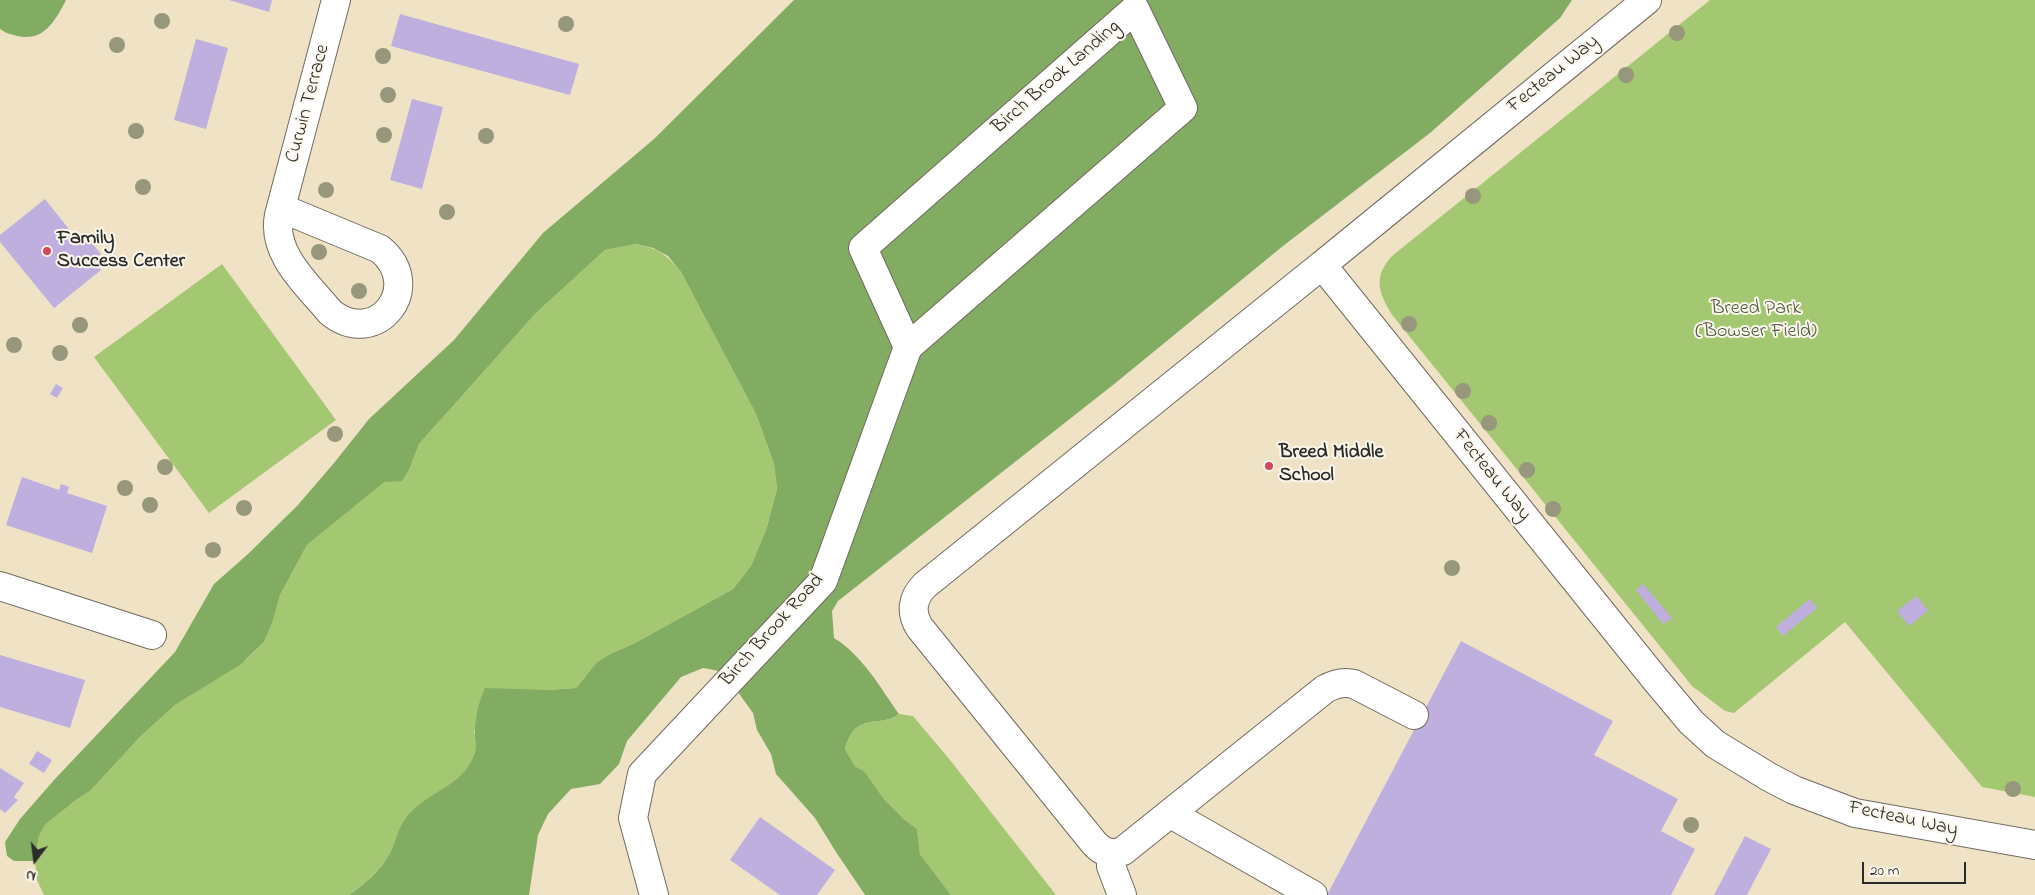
<!DOCTYPE html>
<html>
<head>
<meta charset="utf-8">
<style>
  body { margin:0 }
  #map { position:relative; width:2035px; height:895px; overflow:hidden; background:#f0e2c5; font-family:"Indie Flower",sans-serif }
  canvas { display:block }
  .north { position:absolute; left:10px; top:835px; width:50px; height:50px; -webkit-text-stroke:4px #fbf7ec; paint-order:stroke; rotate:195deg; font-size:14px; font-weight:700; line-height:20px; text-align:center; color:#2b2b2b }
  .north::after { content:''; display:block; margin:auto; width:18px; height:22px; background:#2b2b2b; clip-path:polygon(50% 0,100% 100%,50% 72%,0 100%) }
  .scale { position:absolute; left:1862px; top:862px; width:104px; height:22px; box-sizing:border-box; border:2px solid #2b2b2b; border-top:0; padding-left:6px; font-size:15px; line-height:18px; white-space:nowrap; color:#2b2b2b; -webkit-text-stroke:4px #fbf7ec; paint-order:stroke }
</style>
</head>
<body>
<div id="map">
<canvas width="2035" height="895"></canvas>
<div class="north">N</div>
<div class="scale">20 m</div>
</div>
<script>
const ctx = document.querySelector('canvas').getContext('2d');
ctx.lineJoin = 'round';
function paint(path, color) { ctx.fillStyle = color; ctx.fill(path, 'evenodd'); }
function trace(path, color, width, dash) { ctx.strokeStyle = color; ctx.lineWidth = width; ctx.lineCap = dash ? 'butt' : 'round'; ctx.setLineDash(dash || []); ctx.stroke(path); }
function write(font, color, halo, rows, align = 'center') {
  ctx.font = font + ' "Indie Flower",sans-serif'; ctx.lineWidth = 4; ctx.setLineDash([]); ctx.textBaseline = 'middle'; ctx.strokeStyle = halo; ctx.fillStyle = color; for (const [text, x, y, turn = 0] of rows) {
    ctx.save(); ctx.translate(x, y); ctx.rotate((+turn || 0) * Math.PI / 180); ctx.textAlign = isNaN(turn) ? turn : align; if (halo) ctx.strokeText(text, 0, 0); ctx.fillText(text, 0, 0); ctx.restore();
  }
}
const green = new Path2D(`
  M1710,0H2035V797L1982,787L1845,622L1734,713L1725,711L1692,686L1393,316C1379,294 1372,278 1392,256Z
  M636,244C659,249 666,254 681,272L756,414L774,464L777,489L767,527L751,566L733,589L633,644L610,654L597,662L576,688L547,690L474,731C475,736 477,742 477,746C476,778 423,796 405,819C399,827 396,841 391,851C382,870 365,882 349,895H44L37,880L35,861L39,836L45,825L76,800L90,791L141,736L175,705L228,672L248,658L264,642L273,621L280,595L307,545L384,481L409,470L419,444L536,313L605,250Z
  M222,264L336,420L209,513L94,357Z
  M899,714L913,716L950,760L1056,895H951L920,854L917,829L905,820L884,799L865,772L855,766L845,749C856,710 878,729 899,714Z`);
const forest = new Path2D(`
  M0,0H66C55,22 42,44 14,35C8,34 4,32 0,29Z
  M794,0H1572L1560,18L1430,133L1283,246L1113,385L838,601L832,611L834,638C862,655 880,687 899,714C878,729 856,710 845,749L855,766L865,772L884,799L905,820L917,829L920,854L951,895H865L836,852L815,818L776,774L771,754L757,730L753,713L735,688L719,671L703,668L681,677L627,741L619,764L600,784L571,789L548,814L538,835L529,895H349C365,883 382,870 391,851C396,841 398,828 405,819C423,794 460,787 473,758C479,746 474,741 475,729C476,713 479,702 485,688L547,690L576,688L597,662L610,654L633,644L733,589L751,566L767,527L777,489L774,464L756,414L681,272L668,256L653,248L636,244L605,250L536,313L419,444L409,470L402,481L384,482L307,545L280,595L273,621L264,642L240,665L175,705L141,736L90,791L76,800L45,825L39,836L35,861H14L7,856L5,842L20,819L55,779L175,652L214,584L248,554L297,506L334,463L369,419L454,340L543,233L654,139Z`);
const building = new Path2D(`
  M229,0H272L269,12Z
  M400,14L579,64L570,95L391,46Z
  M196,39L228,48L206,129L174,120Z
  M412,99L443,107L422,189L390,180Z
  M45,199L80,243L87,237L101,254L93,260L101,270L54,308L0,242V235Z
  M56,384L63,388L57,398L50,394Z
  M22,477L59,490L61,484L69,487L67,493L107,506L92,553L6,525Z
  M1643,584L1672,618L1663,624L1636,590Z
  M1917,596L1928,611L1909,626L1897,611Z
  M1810,599L1817,608L1783,636L1776,627Z
  M1461,641L1613,721L1594,755L1678,799L1661,831L1695,849L1671,895H1327Z
  M0,655L85,680L70,728L0,707Z
  M37,751L52,760L44,773L29,764Z
  M0,768L24,783L14,797L18,800L5,813L0,809Z
  M760,817L835,870L817,895H780L730,860Z
  M1745,836L1771,849L1747,895H1714Z`);
const minor = new Path2D(`
  M1647,0L1322,265L1655,679L1691,722L1715,744L1769,777L1794,790L1855,813L2035,845
  M281,208L380,249C426,287 376,350 330,312C308,285 271,254 279,215L336,0
  M1322,265L925,585C912,598 910,613 920,628L1094,843C1102,852 1112,856 1123,851L1325,689C1334,684 1343,681 1354,684L1414,715
  M0,586L152,635
  M1171,814L1313,895
  M1111,853V866L1122,895
  M654,895L633,818L642,774L823,581L908,347L1183,108L1135,9L863,248L908,347`);
const trees = [
  [162,21],
  [566,24],
  [1677,33],
  [117,45],
  [383,56],
  [1626,75],
  [388,95],
  [136,131],
  [384,135],
  [486,136],
  [143,187],
  [326,190],
  [1473,196],
  [447,212],
  [319,252],
  [359,291],
  [1409,324],
  [80,325],
  [14,345],
  [60,353],
  [1463,391],
  [1489,423],
  [335,434],
  [165,467],
  [1527,470],
  [125,488],
  [150,505],
  [244,508],
  [1553,509],
  [213,550],
  [1452,568],
  [2013,789],
  [1691,825]
];
const markers = [
  [47,251,5,"#d1495b"],
  [1269,466,5,"#d1495b"]
];
const streetNames = [
  ["Fecteau Way",1554,75,-39],
  ["Birch Brook Landing",1057,78,-41],
  ["Curwin Terrace",309,104,-75],
  ["Fecteau Way",1491,476,51],
  ["Birch Brook Road",773,631,-48],
  ["Fecteau Way",1903,820,12]
];
const poiNames = [
  ["Family",57,240],
  ["Success Center",57,263],
  ["Breed Middle",1279,454],
  ["School",1279,477]
];
const parkNames = [
  ["Breed Park",1756,310],
  ["(Bowser Field)",1756,333]
];
paint(green, '#a4c871');
paint(forest, '#83ac63');
paint(building, '#beafdf');
trace(minor, '#706b61', 30);
trace(minor, '#fff', 28);
ctx.fillStyle = '#97977c';
for (const [x, y] of trees) { ctx.beginPath(); ctx.arc(x, y, 8, 0, 2 * Math.PI); ctx.fill(); }
for (const [x, y, r, color] of markers) { const dot = new Path2D(); dot.arc(x, y, r, 0, 2 * Math.PI); ctx.fillStyle = color; ctx.fill(dot); trace(dot, '#fbf7ec', 2); }
write('20px', '#2b2b2b', '#fbf7ec', streetNames);
write('bold 20px', '#2b2b2b', '#fbf7ec', poiNames, 'left');
write('20px', '#4f5a40', '#fbf7ec', parkNames);
</script>
</body>
</html>
